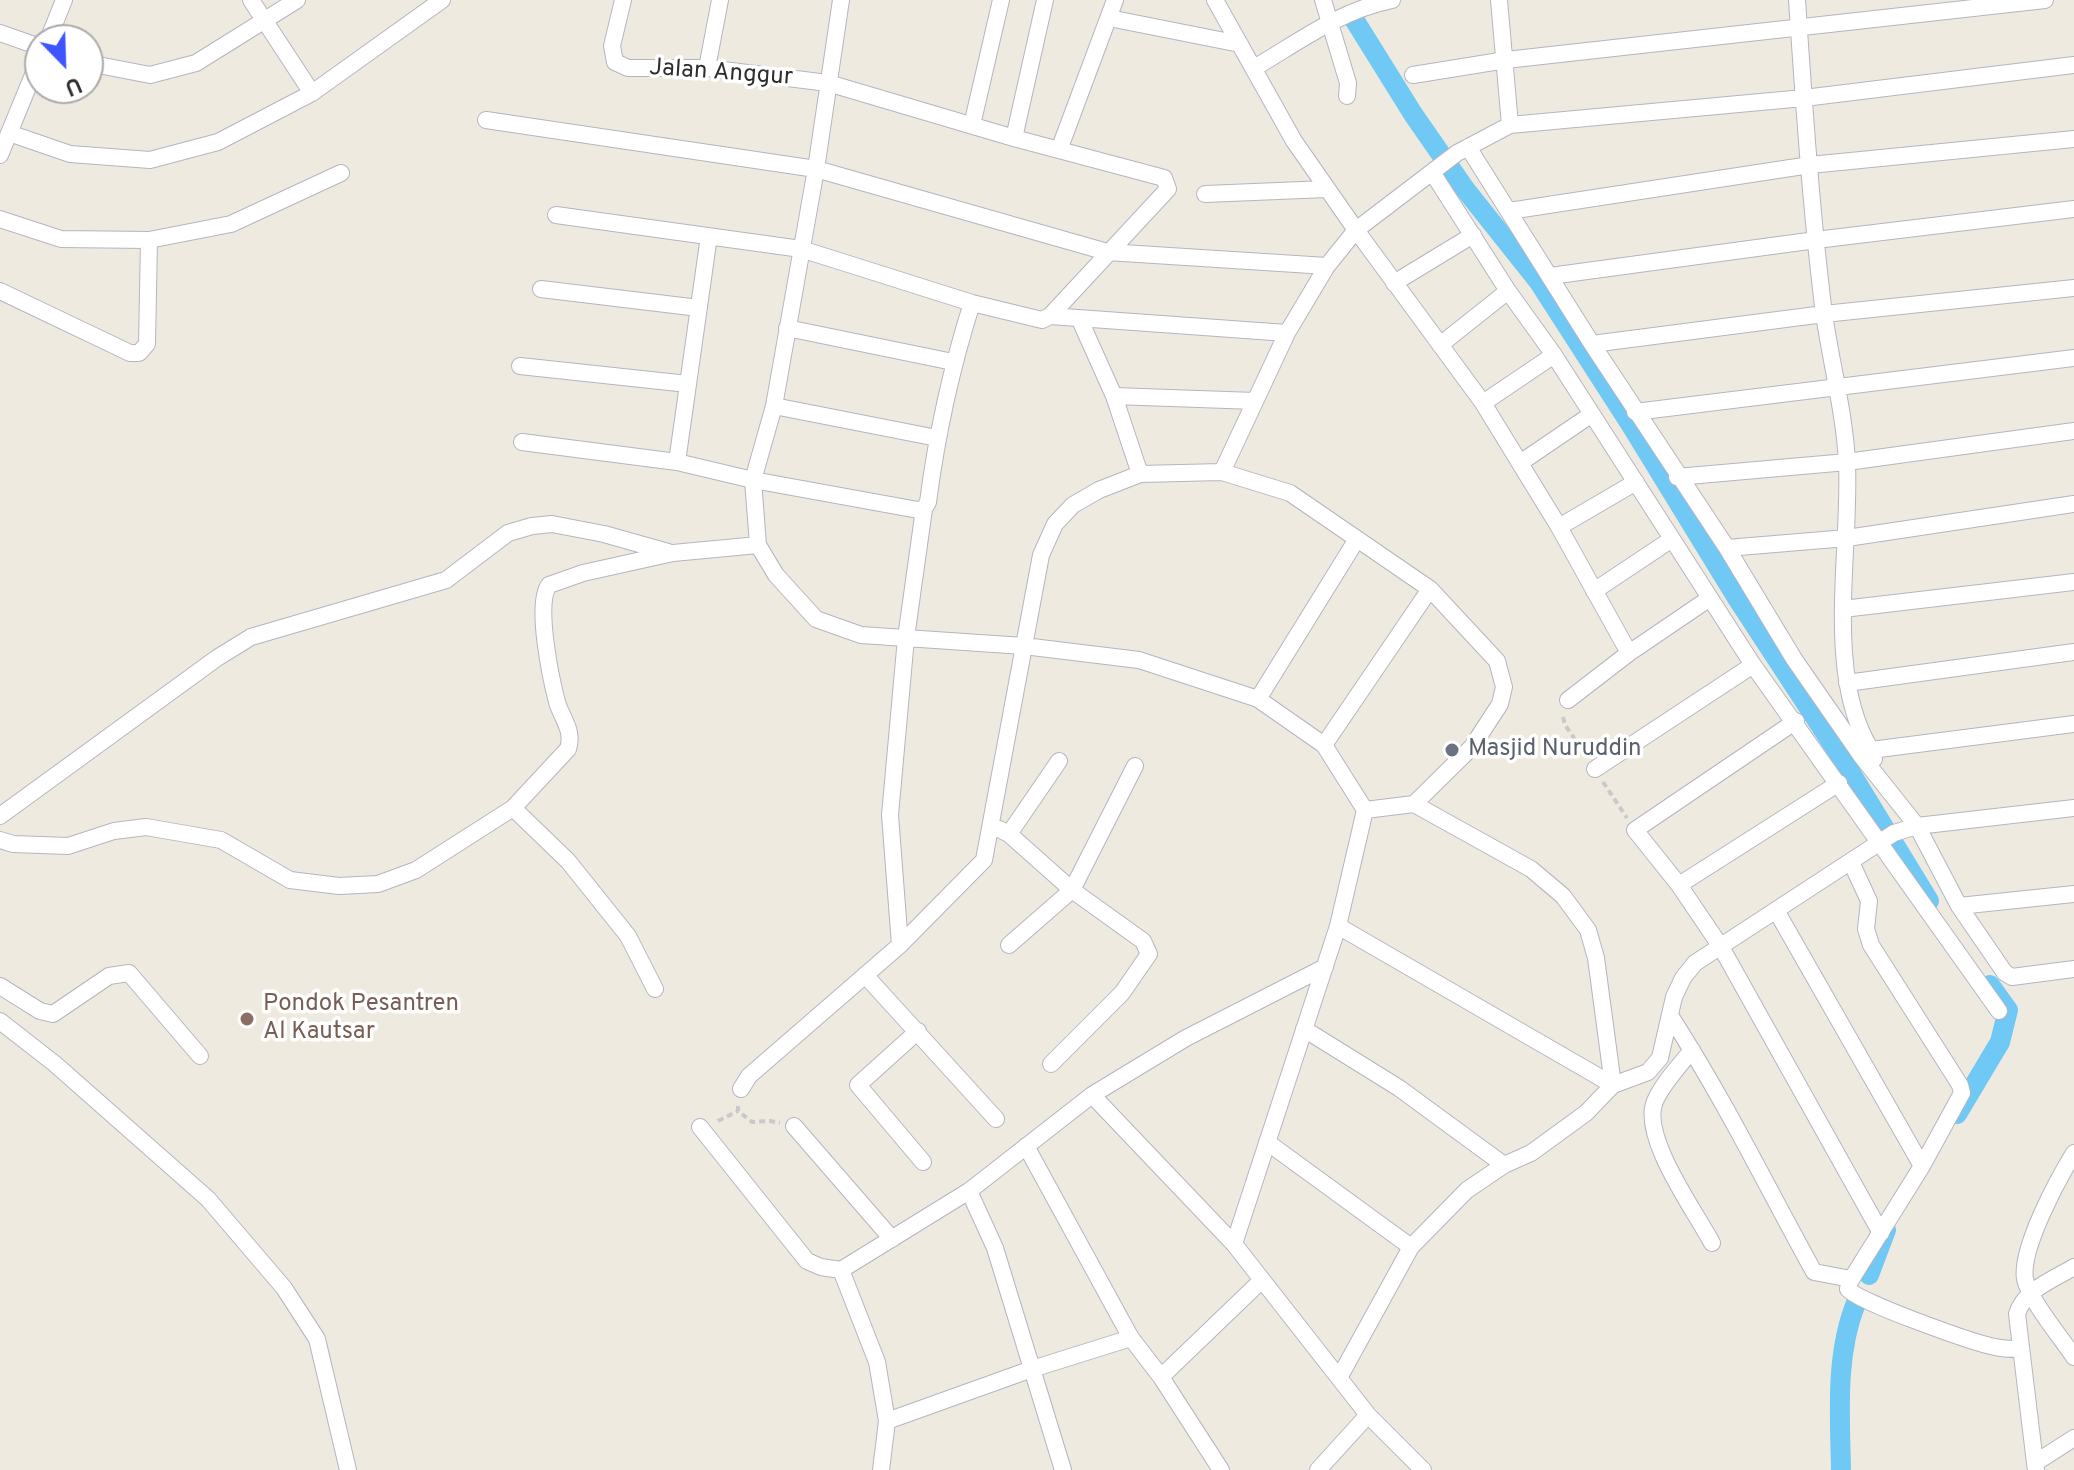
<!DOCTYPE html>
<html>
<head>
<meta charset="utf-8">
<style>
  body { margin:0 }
  #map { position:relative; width:2074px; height:1470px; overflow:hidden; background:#efeae0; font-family:Overpass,sans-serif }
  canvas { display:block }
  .north { position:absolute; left:24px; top:24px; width:80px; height:80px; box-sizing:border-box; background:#fff; border:2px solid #ababab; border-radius:50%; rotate:157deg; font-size:22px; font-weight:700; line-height:32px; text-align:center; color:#2e2e2e }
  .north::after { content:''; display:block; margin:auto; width:28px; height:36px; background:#3e54ff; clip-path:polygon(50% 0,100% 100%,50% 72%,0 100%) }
</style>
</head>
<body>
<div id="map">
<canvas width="2074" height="1470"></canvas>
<div class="north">U</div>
</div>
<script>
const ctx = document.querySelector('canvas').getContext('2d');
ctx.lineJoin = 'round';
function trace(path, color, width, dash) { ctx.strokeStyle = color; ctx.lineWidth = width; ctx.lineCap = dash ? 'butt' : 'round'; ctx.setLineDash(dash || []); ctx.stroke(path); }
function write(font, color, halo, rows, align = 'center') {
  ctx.font = font + ' Overpass,sans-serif'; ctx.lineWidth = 7; ctx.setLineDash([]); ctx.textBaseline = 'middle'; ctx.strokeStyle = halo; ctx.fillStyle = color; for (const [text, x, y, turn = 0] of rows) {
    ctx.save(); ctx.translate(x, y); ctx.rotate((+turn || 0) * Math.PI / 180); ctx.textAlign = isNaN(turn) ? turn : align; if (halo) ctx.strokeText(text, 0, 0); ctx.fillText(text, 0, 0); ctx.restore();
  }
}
const canal = new Path2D(`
  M1352,16L1413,114L1465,189L1539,282L1631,425L1737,598L1841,757L1929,901
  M1957,1114L2000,1042L2008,1010L1990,985
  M1869,1275L1886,1230
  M1841,1470C1840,1415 1835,1355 1856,1303`);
const path = new Path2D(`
  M1563,717L1565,725L1585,754
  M1603,782L1627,818
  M738,1106V1111L752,1122L770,1121L780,1123
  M718,1121L738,1111`);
const minor = new Path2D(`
  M251,0L312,93
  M841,0L816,169L774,406L753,480L758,545L776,575L816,619L861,635L1024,646L1139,660L1258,699L1324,745L1365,810L1338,926L1234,1244L1368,1415L1423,1470
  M1215,0L1294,141L1356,230L1483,403L1559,527L1629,653
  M1323,0L1348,83L1347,96
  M1499,0L1510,125
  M1797,0C1804,105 1811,210 1824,314C1831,363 1845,415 1847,464C1851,550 1824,675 1871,750
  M1109,18L1240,44
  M0,33L40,47
  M48,40L64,0
  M88,63L150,75L196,63L297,0
  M707,68L720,0
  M1254,68C1300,41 1339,11 1392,0
  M1413,75L1506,60L2045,0
  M486,120L816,169L1107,252L1327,266
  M972,125L1001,0
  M9,133L70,154L150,160L218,142L312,93L442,0
  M1014,138L1045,0
  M1468,147L1592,344L1727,548L1794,659L1862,757L1917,826L1959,906L2005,973L2012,977L2074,969
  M1059,150L1115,0
  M0,155L40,58
  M1432,172L1508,291L1554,355L1753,665L1999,1011
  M1205,194L1327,189
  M1509,211L1810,165L2074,139
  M556,215L801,249L972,303L1042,320L1050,316L1168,189L1164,178L1014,138L828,83L707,68H628L615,62L612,46L623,0
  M0,219L61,239L149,240L231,224L341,173
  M1550,276L1816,240L2074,209
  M1394,283L1473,235
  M541,289L699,308
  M0,291L130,353H139L147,344L149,240
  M1050,316L1287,333
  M1079,318L1114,396L1140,474
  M787,328L953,362
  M1592,344L1824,314L2074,288
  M1440,345L1508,291
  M520,366L688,384
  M1114,396L1255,401
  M1483,403L1554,355
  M774,406L937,438
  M1635,412L2074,358
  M522,442L677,462L753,480L918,510L924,509L928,502C937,433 951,369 972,303
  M677,462L709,236
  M1520,463L1592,414
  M1222,472L1287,333L1327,266L1356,230L1457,153L1510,125L1804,98L2074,65
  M1677,477L1847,462L2074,431
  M1559,527L1636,482
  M1727,548L1847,538L2074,504
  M1594,591L1672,539
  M1843,609L2074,582
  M1847,683L2074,652
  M1258,699L1357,539
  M1568,700L1629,653L1710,598
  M1796,721L1635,830L1679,885L1721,947L1881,1233
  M1324,745L1430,589
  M1874,759L1871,750L2074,724
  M1595,769L1753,665
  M513,808L568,861L628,936L655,989
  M0,816L217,658L251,637L446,580L508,533L532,526L552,524L604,534L668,552
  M999,829L1009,834L1059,761
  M1009,834L1072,890L1143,941L1149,954L1122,993L1051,1064
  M0,840L13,844L68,846L114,831L146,827L221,840L290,880L339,886L378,884L416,870L513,808L568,749C574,730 562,719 557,702C551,679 535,604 549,585L583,573L673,553L758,545
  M1851,862L1869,901L1866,929L1871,945L1960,1085L1962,1093L1922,1166L1849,1283L1848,1289C1858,1302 1974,1343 1995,1347C2003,1349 2012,1349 2021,1349
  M1679,885L1839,783
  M1959,906L2074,894
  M1777,912L1922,1166
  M1338,926L1613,1085L1596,958L1588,930L1563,896L1531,869L1414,804L1365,810
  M900,945L890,815L906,638L924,509
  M1009,945L1072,890L1135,766
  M865,975L996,1119
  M0,986L40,1011L53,1014L109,976L129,973L200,1056
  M1671,1017C1724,1099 1767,1187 1814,1272L1851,1279
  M0,1021L55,1064L208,1199L284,1288L317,1339L348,1470
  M1304,1029L1399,1088L1504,1165
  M918,1031L858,1085L923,1162
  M1692,1050C1680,1065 1663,1083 1655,1101C1640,1136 1695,1211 1712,1243
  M741,1089L749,1076L900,945L984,860L1041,555L1055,524L1073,505L1099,490L1140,474L1222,472L1290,493L1430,589L1497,661L1504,687L1500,704L1472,747L1414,804
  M1092,1095L1234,1244
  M794,1126L892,1239
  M700,1127L807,1261L821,1267L841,1270
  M1267,1142L1411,1247
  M1026,1146L1131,1338L1161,1377L1221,1470
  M2074,1153C2058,1179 2020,1249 2025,1279C2029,1299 2062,1339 2074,1357
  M969,1191L995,1248L1063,1470
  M1161,1377L1262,1280
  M1339,1378L1411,1247L1467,1190L1504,1165L1531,1153L1586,1113L1613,1085L1648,1072L1660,1058L1674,997L1683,978L1695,963L1894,833L1917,826L2074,808
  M887,1421L1032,1369L1131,1338
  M2035,1463L2017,1314C2024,1290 2054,1279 2074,1267
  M881,1470L887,1421L877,1362L841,1270L969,1191L1092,1095L1186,1038L1325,967
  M1318,1470L1368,1415
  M2036,1470L2035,1463L2074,1438`);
const markers = [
  [1452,750,8,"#6b7280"],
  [247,1019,8,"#8d6e63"]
];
const streetNames = [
  ["Jalan Anggur",721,74,4]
];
const worshipNames = [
  ["Masjid Nuruddin",1468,750]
];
const educationNames = [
  ["Pondok Pesantren",263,1005],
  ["Al Kautsar",263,1033]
];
trace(canal, '#70c8f5', 20);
trace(minor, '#b4b5c2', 18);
trace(path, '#c9c9c9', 4, [6, 4]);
trace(minor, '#fff', 16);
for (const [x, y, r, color] of markers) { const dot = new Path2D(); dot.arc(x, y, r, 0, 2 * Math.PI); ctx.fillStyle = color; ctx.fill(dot); trace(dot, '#fff', 3); }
write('24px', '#2e2e2e', '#fff', streetNames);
write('24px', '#5b616d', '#fff', worshipNames, 'left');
write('24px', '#785e54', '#fff', educationNames, 'left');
</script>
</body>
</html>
